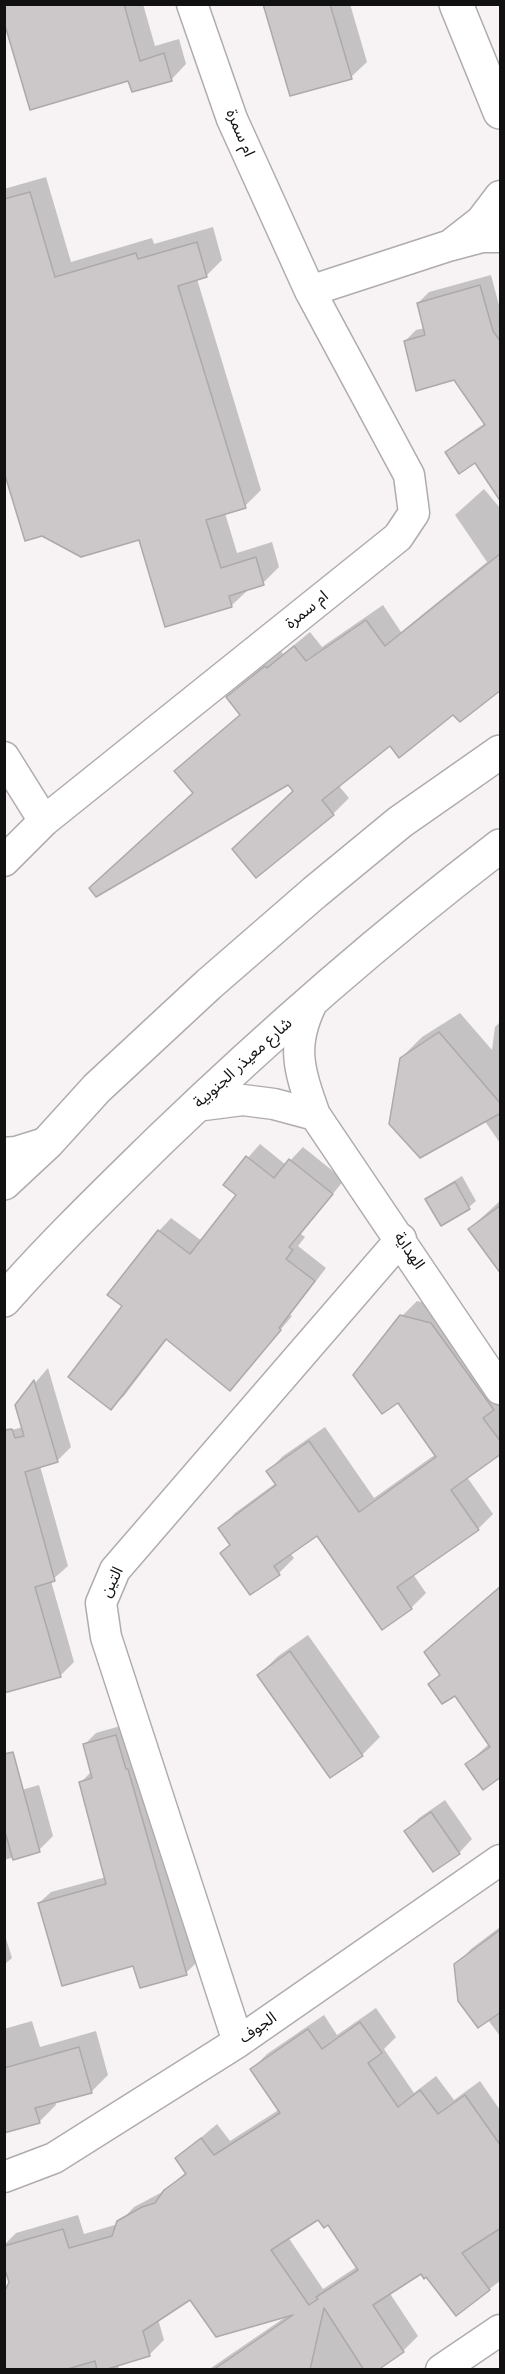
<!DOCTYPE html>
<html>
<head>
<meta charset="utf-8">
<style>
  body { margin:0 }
  #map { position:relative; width:505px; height:2374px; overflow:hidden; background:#f7f3f4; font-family:"Noto Sans",sans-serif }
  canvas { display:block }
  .frame { position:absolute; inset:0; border:6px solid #121111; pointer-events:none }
</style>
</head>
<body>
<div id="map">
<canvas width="505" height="2374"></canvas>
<div class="frame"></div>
</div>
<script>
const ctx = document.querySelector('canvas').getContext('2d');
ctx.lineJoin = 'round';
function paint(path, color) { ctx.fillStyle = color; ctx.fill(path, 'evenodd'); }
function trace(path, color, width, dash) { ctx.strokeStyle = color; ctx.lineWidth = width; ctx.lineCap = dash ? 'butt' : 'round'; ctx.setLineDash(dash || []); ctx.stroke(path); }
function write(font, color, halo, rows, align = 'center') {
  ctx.font = font + ' "Noto Sans","Noto Sans Arabic",sans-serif'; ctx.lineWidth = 4.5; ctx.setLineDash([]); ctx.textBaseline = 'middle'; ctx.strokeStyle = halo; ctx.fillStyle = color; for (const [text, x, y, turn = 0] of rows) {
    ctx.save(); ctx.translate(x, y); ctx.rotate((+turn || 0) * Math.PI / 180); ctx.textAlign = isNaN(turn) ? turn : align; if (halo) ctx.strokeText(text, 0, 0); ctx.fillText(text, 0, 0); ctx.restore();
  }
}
const shadow = new Path2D(`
  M4,4H143L155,46L179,39L186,64L171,80L129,79Z
  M265,4H350L367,62L351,77Z
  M46,177L71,262L152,238L154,244L213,227L222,260L206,276L197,279L261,490L245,506L225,513L237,553L272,542L279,567L263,583L248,590L231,606L140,538L4,467V189Z
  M491,275L500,309V499L475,461L447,453L458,442L485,423L455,378L405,341L416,330L425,328L418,303L429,292Z
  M484,489L500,508V687L390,744L338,785L349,798L333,814L256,876L294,791L288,783L107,872L194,792L176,771L241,714L228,697L244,682L281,651L283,654L310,632L322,647L383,605L401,632L487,562L455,515Z
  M460,1013L492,1050L495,1027L500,1022V1143L484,1120L401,1058L422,1037Z
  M260,1144L286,1165L303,1147L344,1180L301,1234L305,1237L298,1246L326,1268L290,1315L292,1316L242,1376L168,1338L124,1396L111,1408L124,1306L159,1231L171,1218L202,1241L238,1195L225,1184Z
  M462,1176L476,1201L469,1207L442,1224L427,1199L434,1193Z
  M500,1201V1271L469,1229Z
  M417,1301L446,1308L500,1402V1452L467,1477L493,1514L478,1529L413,1574L426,1593L411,1608L317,1534L290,1553L294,1558L279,1573L222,1553L231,1544L220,1529L235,1513L276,1483L268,1471L283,1456L325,1427L374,1498L436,1454L402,1316Z
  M48,1368L71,1447L57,1461L40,1466L68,1566L51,1581L74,1662L60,1676L4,1691V1432L23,1427L16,1405Z
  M500,1586V1775L467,1764L490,1743L455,1694L430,1684L441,1673L426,1652Z
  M308,1635L380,1737L362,1755L259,1675L277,1657Z
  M127,1724L197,1962L186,1973L134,1964L39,1903L51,1892L106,1877L80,1783L92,1771L85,1744L96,1733Z
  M39,1785L53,1836L39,1850L4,1860V1795Z
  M445,1800L472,1839L459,1853L434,1870L406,1831L419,1818Z
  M500,1927V2036L488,2020L456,1965L471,1949Z
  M4,1932L12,1958L4,1965Z
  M376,2008L396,2037L384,2049L414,2093L436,2076L454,2100L480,2081L500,2110V2281L456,2314L421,2272L389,2292L418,2336L403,2351L375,2370H208L287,2316L191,2298L158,2319L164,2340L149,2355L118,2364L119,2370H4L11,2282L4,2261V2245L16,2233L78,2215L84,2234L118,2224L134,2207L166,2190L187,2171L177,2158L217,2124L230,2141L280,2109L252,2069L267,2054L324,2015L337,2035ZM319,2218L329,2223L358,2266L323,2289L288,2237Z
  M32,2021L40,2047L96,2031L108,2075L91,2092L55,2102L56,2105L39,2122L4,2131V2029Z`);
const building = new Path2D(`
  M4,4H124L140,61L164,53L172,81L132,92L128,81L30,110L4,22Z
  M263,4H330L352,79L290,96Z
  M30,192L55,277L136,253L138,259L197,242L207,277L178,286L246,508L206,520L221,568L256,557L264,585L229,596L232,607L165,627L139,540L81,557L42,536L25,541L4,472V199Z
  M480,285L493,331L501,342V502L475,463L459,474L445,452L485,425L454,380L416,391L404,341L425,335L417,303Z
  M501,553V690L460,722L453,715L399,758L390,746L322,800L334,815L256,878L232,849L293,791L288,785L96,897L89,888L193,793L174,771L240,715L226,697L265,666L267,668L294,646L306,661L366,620L385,646Z
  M439,1032L501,1104V1113L420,1158L389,1124L400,1058Z
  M246,1156L274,1178L289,1159L333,1194L289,1247L293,1250L286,1259L315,1281L279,1328L281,1330L230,1391L166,1339L111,1410L68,1377L122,1306L107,1295L158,1230L190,1254L236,1195L223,1185Z
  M455,1182L470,1209L441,1226L425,1199Z
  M501,1205V1274L468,1229Z
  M400,1315L431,1323L494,1410L483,1418L501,1442V1454L451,1490L479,1530L397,1587L412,1609L382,1630L317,1536L274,1566L280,1575L250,1595L220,1553L230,1545L218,1528L276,1485L266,1471L309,1441L359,1512L436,1457L398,1403L382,1414L353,1375Z
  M34,1380L58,1462L25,1472L55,1581L35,1587L61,1677L4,1693V1430L12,1429L15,1438L24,1436L15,1405Z
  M501,1586V1777L483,1790L465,1764L490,1747L455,1696L442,1704L428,1684L440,1675L424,1652Z
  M290,1651L363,1756L330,1778L257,1675Z
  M116,1735L126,1769H128L187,1975L140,1988L133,1966L62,1986L38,1903L106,1884L79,1782L92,1778L83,1744Z
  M13,1752L40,1852L13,1860L4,1828V1754Z
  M431,1812L460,1854L433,1872L404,1831Z
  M501,1929V2012L478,2028L458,2001L454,1964Z
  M360,2022L382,2053L368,2063L398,2107L420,2090L438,2114L465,2095L501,2146V2228L462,2253L490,2290L456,2316L426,2277L424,2279L421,2274L373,2305L404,2352L378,2370H364L324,2308L310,2370H213L293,2315L216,2337L190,2300L143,2331L150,2356L104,2370H97L95,2361L64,2370H4V2293L9,2282L4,2267V2246L63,2229L69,2248L112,2236L117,2221L142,2207L155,2203L164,2190L186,2174L175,2158L201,2138L214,2155L280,2113L250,2069L308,2029L322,2049ZM318,2220L324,2228L328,2225L358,2270L316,2297L318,2299L309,2305L271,2250Z
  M79,2047L92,2093L35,2108L40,2123L4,2133V2068Z`);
const street = new Path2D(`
  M454,242L481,221L500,196
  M310,291L448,246L482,237H500
  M4,757L44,821
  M4,861L44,821L398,537L414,513L409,475L310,291L232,119L192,4
  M315,997C290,1043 298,1068 315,1115L500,1389
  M196,1106L243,1100L274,1104L315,1115
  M4,1153L16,1152L48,1142
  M238,2042L106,1637L101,1603L115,1570L401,1239
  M4,2177L54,2158L238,2042L500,1860
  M441,2370L500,2330`);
const secondary = new Path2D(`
  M456,4L500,112
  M4,1183L48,1142L97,1088L209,984L315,892L400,822L500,752
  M4,1300C53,1244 107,1192 160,1140C268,1036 381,937 500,846`);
const streetNames = [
  ["ام سمرة",240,133,67],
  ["ام سمرة",307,610,-39],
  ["شارع معيذر الجنوبية",243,1063,-42],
  ["الهداية",409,1251,56],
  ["التين",112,1582,-63],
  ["الجوف",258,2028,-35]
];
paint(shadow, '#0003');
paint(building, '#ccc7c8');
trace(building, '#ada9aa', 1.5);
trace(street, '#b0acad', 33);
trace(secondary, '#b0acad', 36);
trace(street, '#fff', 30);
trace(secondary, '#fff', 33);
write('16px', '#121111', '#fff', streetNames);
</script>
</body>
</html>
